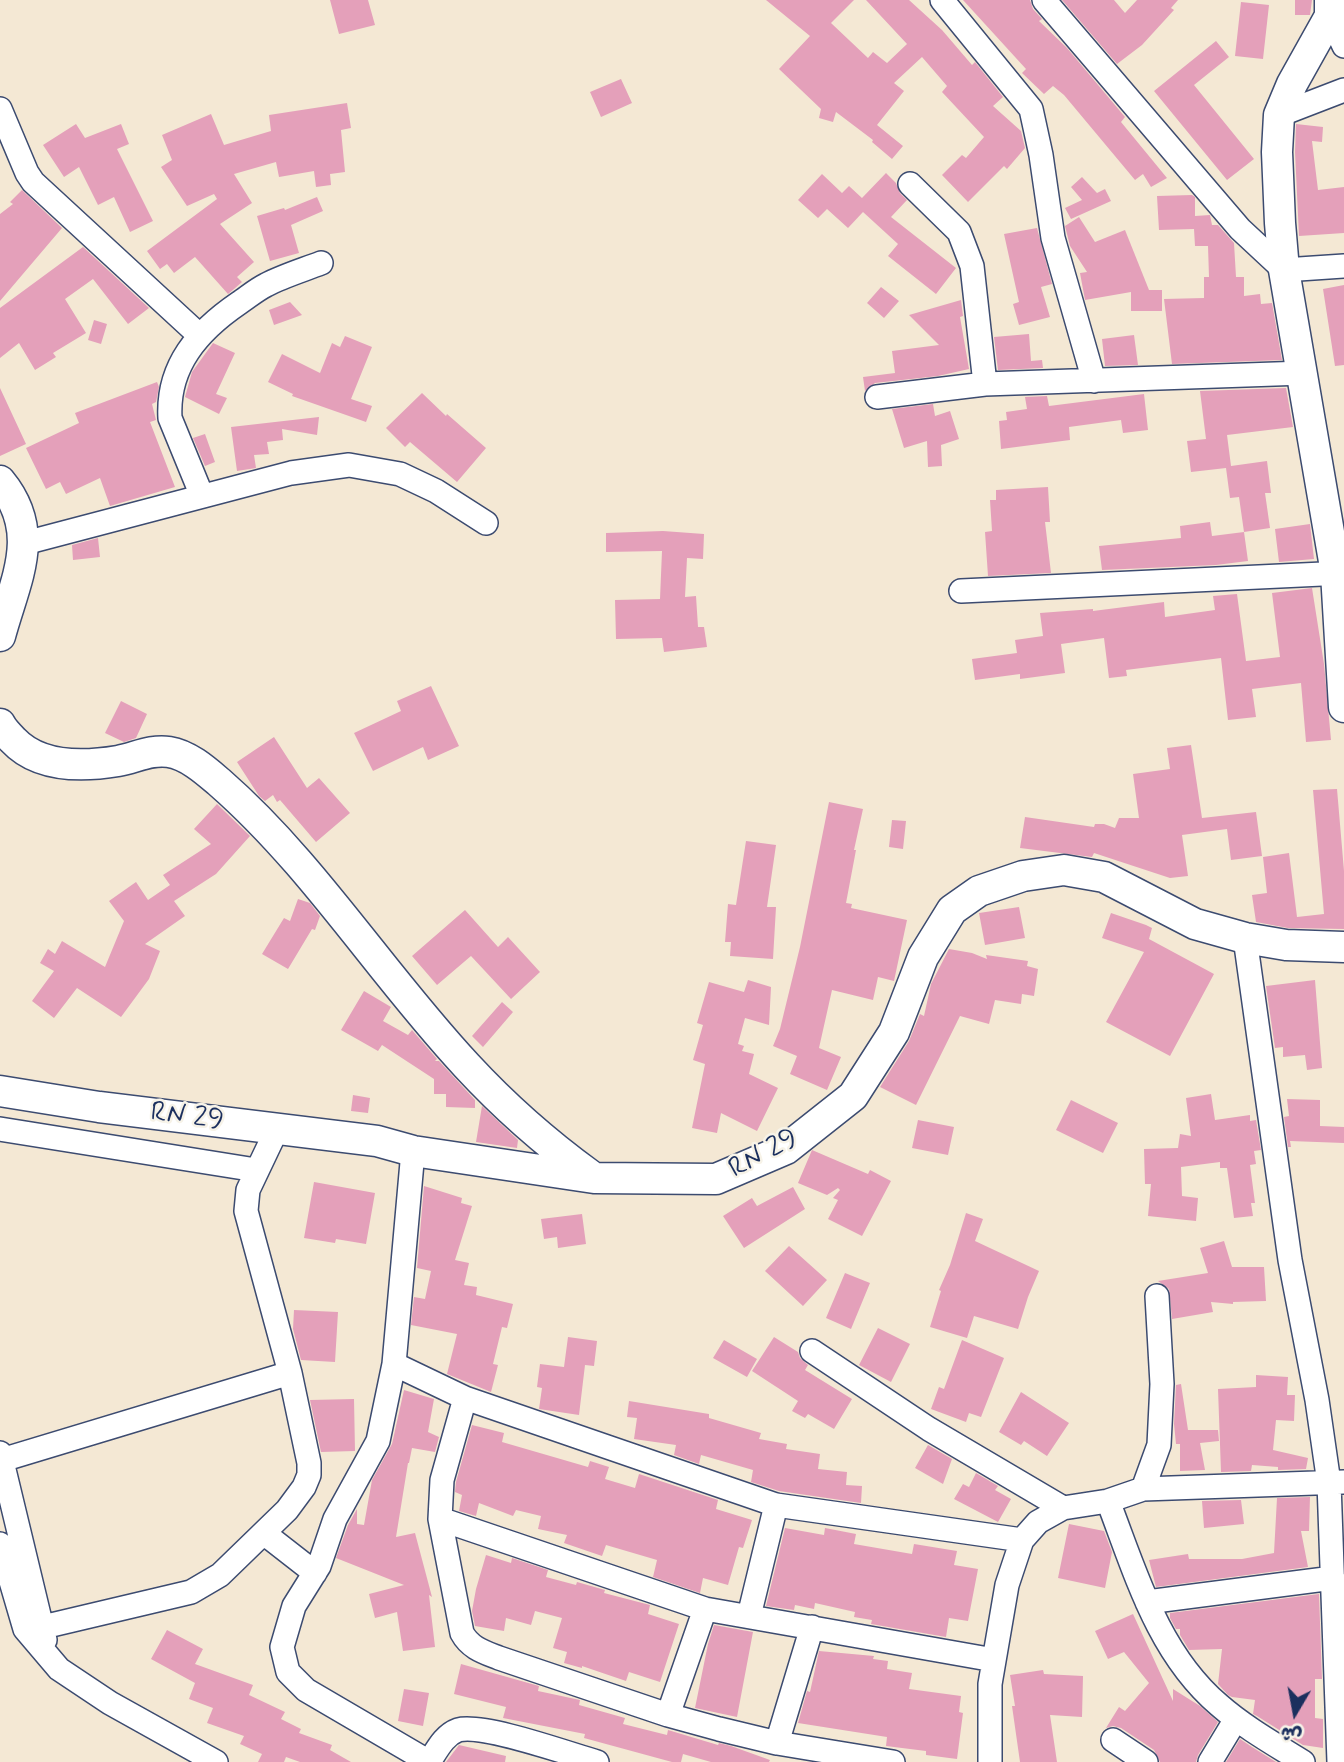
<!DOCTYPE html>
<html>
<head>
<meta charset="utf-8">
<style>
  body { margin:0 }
  #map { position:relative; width:1344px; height:1762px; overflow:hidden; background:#f4e8d4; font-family:Mynerve,"Playpen Sans Arabic",sans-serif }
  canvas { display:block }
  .north { position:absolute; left:1260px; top:1678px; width:70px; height:70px; -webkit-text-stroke:5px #f7f3e8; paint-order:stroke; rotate:190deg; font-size:19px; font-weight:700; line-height:28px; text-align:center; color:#1b2f5e }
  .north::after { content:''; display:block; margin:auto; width:24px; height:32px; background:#1b2f5e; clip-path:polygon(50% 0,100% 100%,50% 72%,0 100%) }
</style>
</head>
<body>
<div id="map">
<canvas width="1344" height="1762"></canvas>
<div class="north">ش</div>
</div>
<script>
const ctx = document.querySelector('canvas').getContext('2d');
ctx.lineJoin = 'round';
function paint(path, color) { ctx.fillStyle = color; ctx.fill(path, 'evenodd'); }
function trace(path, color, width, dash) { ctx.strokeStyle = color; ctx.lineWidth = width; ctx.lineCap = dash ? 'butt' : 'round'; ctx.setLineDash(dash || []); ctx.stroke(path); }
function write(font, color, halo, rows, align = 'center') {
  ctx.font = font + ' Mynerve,sans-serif'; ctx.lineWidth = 5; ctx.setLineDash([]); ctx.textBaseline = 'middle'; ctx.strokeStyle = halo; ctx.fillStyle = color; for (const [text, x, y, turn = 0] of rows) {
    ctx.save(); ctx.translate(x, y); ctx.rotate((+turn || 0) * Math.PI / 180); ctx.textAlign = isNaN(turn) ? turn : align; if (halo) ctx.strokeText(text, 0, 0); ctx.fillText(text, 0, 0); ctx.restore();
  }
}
const building = new Path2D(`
  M330,0H368L375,25L339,34Z
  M766,0H854L831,23L868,58L873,52L887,63L907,44L866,0H909L942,30L972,65L975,62L1003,97L993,106L1021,131L1025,148L1007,169L1004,166L968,202L942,175L962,155L966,158L984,137L942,92L947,86L922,57L894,83L904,91L877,125L903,146L892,159L872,142L873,140L836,112L833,122L819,118L821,109L779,69L810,36Z
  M963,0H1030L1033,9L1042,19L1039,21L1067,48L1125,117L1121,122L1167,178L1151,187L1143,174L1135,180L1064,95L1053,86L1044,94L1022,73L1026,69Z
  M1062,0H1114L1125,13L1137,0H1178L1171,8L1174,10L1142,45L1117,64Z
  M1295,0H1312L1310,15H1295Z
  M1241,2L1269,5L1263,59L1235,56Z
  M1216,41L1229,57L1194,85L1254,159L1227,180L1154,91Z
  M621,79L632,103L601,117L590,92Z
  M347,103L351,128L341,130L345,172L330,174L331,185L316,187L314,171L279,177L276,162L234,174L252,203L220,224L254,262L237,277L242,282L234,289L228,294L195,257L174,273L167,264L160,269L147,251L217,199L214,194L187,206L161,167L172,160L162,135L211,114L224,145L271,131L269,115Z
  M76,124L85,138L121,124L129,144L117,149L153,221L130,232L114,197L98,205L79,167L64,177L43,145Z
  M1296,124L1323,127L1322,142L1312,141L1318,190L1344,187V233L1299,236L1295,152Z
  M886,173L896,183L900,193L907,200L891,217L956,268L936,294L888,256L898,244L863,212L848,228L827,209L818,218L798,200L822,174L842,193L849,186L862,198Z
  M1082,177L1097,193L1105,189L1111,201L1071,219L1065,208L1082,200L1071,187Z
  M22,190L62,228L0,301V214L13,204L10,202Z
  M1192,195L1195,197V216L1210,215L1212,225H1218L1234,243L1236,277H1244V296L1260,294L1261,304L1272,303L1282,360L1172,364L1164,299L1204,298V277H1209L1208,246H1195L1194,229L1159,230L1157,196Z
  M317,197L323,211L291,225L299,253L270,261L257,216L284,208L285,210Z
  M1079,217L1095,242L1125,230L1149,290H1162V311H1131V292L1085,300L1080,273L1087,272L1070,246L1065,226Z
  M1037,228L1052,284L1041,287L1050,317L1019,325L1013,304L1019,302L1004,234Z
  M83,247L149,308L128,324L93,279L65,299L86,333L53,353L56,357L35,370L19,343L0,358V308Z
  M1344,285V365L1335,366L1323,289Z
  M881,287L899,301L884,318L867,303Z
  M961,300L963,316L960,317L969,369L938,376L875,383L865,391L863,377L895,373L892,351L939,345L909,315Z
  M290,302L302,315L274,325L269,310Z
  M94,320L107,324L101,344L88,340Z
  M1029,334L1031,361L1042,360L1043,368L998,370L994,337Z
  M1134,335L1138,365L1105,366L1102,339Z
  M345,336L372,347L351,399L372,406L366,422L292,396L293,394L268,382L282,354L320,373L332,343L340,347Z
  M213,343L235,353L216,394L227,398L219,414L185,397L192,372Z
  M157,382L159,387L156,402L152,404L156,420L150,422L175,487L110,506L100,478L66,494L60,482L46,489L26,448L79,423L75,413Z
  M0,388L26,444L0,456Z
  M1286,388L1293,427L1227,435L1231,466L1267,461L1271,493H1265L1270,528L1244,532L1239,497L1230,498L1226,468L1191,472L1187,441L1206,439L1200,391Z
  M422,393L446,416L447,414L486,448L457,482L410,442L405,447L386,428Z
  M1144,394L1148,430L1123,433L1121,420L1069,427L1070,440L1001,449L999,421L1007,420L1006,412L1027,409L1025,397L1047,396L1049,406Z
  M933,404L935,416L950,411L959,439L941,445L942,466L928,467L927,441L904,448L892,409Z
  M319,417L317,435L282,429L283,440L267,442L269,454L254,455L256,468L237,471L231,427Z
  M205,434L215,462L205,466L193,438Z
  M1048,487L1050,522H1045L1051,573L988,576L985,532L992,531L990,500H996V490Z
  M1210,522L1212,536L1244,532L1248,561L1216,565L1102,570L1099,546L1181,538L1180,526Z
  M1310,524L1314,559L1279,562L1275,529Z
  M663,531L704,534L703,559L687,558L685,597L696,596L698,627H704L707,647L664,652L662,638L616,639L615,600L660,599L662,551L606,552V533Z
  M98,538L100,557L73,560L72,545Z
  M1312,588L1324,664L1331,740L1306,742L1301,683L1252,689L1256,717L1228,720L1221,658L1126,670L1127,676L1109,678L1104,638L1061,644L1065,673L1020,679V674L975,680L972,659L1017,653L1015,640L1043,636L1040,613L1093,609V611L1164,602L1165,617L1215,610L1213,596L1237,594L1246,661L1280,657L1272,593Z
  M431,686L459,746L428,760L423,747L373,771L354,733L401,711L397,701Z
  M121,701L147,714L136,738L124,742L105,733Z
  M274,737L307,788L319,778L350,813L316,842L280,800L277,802L273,795L265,801L259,796L237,762Z
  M1191,745L1202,818L1256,812L1262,856L1231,860L1227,829L1182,835L1188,876L1170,878L1094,853L1092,857L1020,848L1025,817L1094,827L1095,824H1104L1115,828L1119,818H1139L1133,774L1170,769L1167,748Z
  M1337,789L1344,871V929L1288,928L1256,922L1252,895L1267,893L1263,857L1289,853L1297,917L1324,914L1313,790Z
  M829,802L863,809L854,850H856L846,903L852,904L851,908L907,920L894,981L878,977L873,1000L832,990L819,1048L841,1057L827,1090L790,1074L797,1056L773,1046L780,1029L800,947Z
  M217,804L250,836L216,874L174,901L185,916L145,944L160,951L149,979L121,1017L77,988L54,1018L32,1001L54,971L40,963L48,949L55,954L62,941L105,967L124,921L109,901L136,882L148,900L170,885L163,875L211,844L194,829Z
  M892,820L906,821L903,849L889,847Z
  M746,841L776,845L767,907H776L773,959L730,956L731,942H725L728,904L736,905Z
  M298,899L310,903L320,916L315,930L312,929L288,969L262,954L284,918L290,921Z
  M1019,907L1025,938L985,945L979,913Z
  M465,910L498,947L508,937L540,972L511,999L471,956L437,985L412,956Z
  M1111,913L1146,925L1152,928L1149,939L1214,974L1170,1056L1106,1022L1144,952L1102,938Z
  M949,949L972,953L987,959L986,955L1028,961L1027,966L1038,969L1034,996L1022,994L1021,1004L995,1000L989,1024L960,1016L916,1105L880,1087L909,1041L920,1014L924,1016L931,984Z
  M748,980L771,987L769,1025L745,1018L738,1044L744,1046L742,1051L754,1054L749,1074L778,1088L757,1131L721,1113L717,1133L692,1128L705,1064L693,1060L703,1025L697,1023L709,982L744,992Z
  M1315,980L1322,1068L1307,1070L1305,1055L1283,1057V1047L1275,1048L1266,986Z
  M364,991L391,1007L383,1021L408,1035L412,1030L437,1059L435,1061H439L475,1100V1108L446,1107V1094H434V1079L382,1045L378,1051L341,1030Z
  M502,1002L513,1012L483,1047L472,1036Z
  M1211,1094L1215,1120L1250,1115V1121L1256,1120L1261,1150L1254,1151L1256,1164L1250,1165L1255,1203H1251L1253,1216L1234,1218L1227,1168H1220V1162L1181,1167L1182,1196L1198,1198L1196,1221L1148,1216L1151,1184H1145L1144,1149L1178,1148L1180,1134L1191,1136L1186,1098Z
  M353,1095L370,1098L368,1113L351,1111Z
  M1287,1099L1320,1100V1126L1344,1127V1143L1290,1141L1291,1147H1288L1284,1117L1289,1116Z
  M1071,1100L1118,1123L1103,1153L1056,1130Z
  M482,1106L518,1140L517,1148L476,1142Z
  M918,1120L954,1127L948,1155L912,1148Z
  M812,1150L868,1174L870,1170L891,1181L862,1236L828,1219L838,1200L833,1198L840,1190L838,1188L827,1195L798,1183Z
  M314,1182L375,1193L366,1244L336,1239L335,1243L304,1238Z
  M424,1186L462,1198L461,1203L472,1206L455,1260L469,1263L464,1285L477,1287L476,1295L513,1304L507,1328L502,1327L493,1364L498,1365L491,1392L447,1374L457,1334L411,1325L414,1297L425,1299L431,1271L417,1268Z
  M793,1187L805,1209L744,1248L723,1216L752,1198L757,1206Z
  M966,1213L983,1219L975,1241L1039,1271L1028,1297L1018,1329L974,1316L967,1338L930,1327L941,1291L939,1290L950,1265Z
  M582,1214L586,1244L558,1248L557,1237L544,1239L541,1219Z
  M1224,1241L1232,1267H1264L1266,1301L1233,1302V1304L1211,1302L1213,1312L1172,1319L1169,1289L1158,1281L1208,1273L1200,1248Z
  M789,1246L827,1280L803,1306L765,1271Z
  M845,1273L870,1283L851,1329L826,1318Z
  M294,1310L338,1312L335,1362L301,1360L293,1329Z
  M878,1328L910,1344L891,1382L859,1365Z
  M568,1337L597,1341L594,1366L585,1365L579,1415L539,1409L542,1388L537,1387L540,1364L564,1367Z
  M774,1337L798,1352L800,1358L808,1365L805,1370L852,1399L834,1429L808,1414L805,1418L792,1411L798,1401L752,1371Z
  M724,1340L757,1359L747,1377L713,1358Z
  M962,1340L1004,1358L981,1417L969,1413L966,1422L931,1409L939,1387L944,1389Z
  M1256,1375L1288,1377L1287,1395H1295L1294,1421L1276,1420L1273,1450L1308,1458L1306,1469L1278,1470V1467L1252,1465L1251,1471L1221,1472L1218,1389L1256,1387Z
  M1181,1384L1188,1430H1218L1219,1441L1200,1443L1205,1470L1180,1471V1444H1176L1174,1424L1176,1385Z
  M404,1390L434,1399L428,1432L439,1437L435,1452L412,1448L409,1463H408L396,1537L415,1533L432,1597L429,1595L435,1647L403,1651L397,1612L375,1618L369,1594L404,1585L336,1558L348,1525L357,1509V1524L364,1525L372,1480L392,1444Z
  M1021,1392L1069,1423L1047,1456L1024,1441L1021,1445L999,1432Z
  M354,1399L355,1451L321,1452L310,1400Z
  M629,1401L709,1414V1418L761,1433L759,1439L787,1444L786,1449L820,1454L818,1469L847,1472L846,1485L862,1486L861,1503L779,1491L751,1482L753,1470L701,1455L699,1464L674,1455L676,1445L634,1439L637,1418L627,1417Z
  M472,1425L504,1433L502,1442L588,1467L590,1461L609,1467L605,1479L635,1488L639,1474L718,1500L716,1509L752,1520L743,1548L739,1547L728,1585L703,1578L700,1593L653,1577L657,1560L606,1545L602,1556L564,1543L567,1535L538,1529L541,1516L516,1510L513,1516L479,1503L476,1516L459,1511L462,1495L455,1492L456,1482Z
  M928,1445L952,1459L943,1484L915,1468Z
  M976,1473L998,1486L995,1490L1011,1499L998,1522L954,1499L963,1484L969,1487Z
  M1310,1497L1309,1531H1301L1308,1567L1156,1587L1149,1560L1188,1554L1189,1559H1242L1274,1553L1277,1498Z
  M1241,1500L1244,1524L1204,1528L1202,1501Z
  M1069,1524L1104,1531L1112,1552L1105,1588L1058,1578Z
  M785,1528L824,1535L825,1528L856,1534L854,1544L912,1554L914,1544L957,1551L954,1565L978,1569L968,1621L949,1618L946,1637L871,1624L872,1620L854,1617L855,1612L815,1603L814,1609L795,1605L794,1610L766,1606Z
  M486,1555L511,1563L512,1558L548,1570L546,1577L576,1585L577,1582L605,1590L604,1593L650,1605L648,1614L679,1624L660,1682L629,1672L626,1681L582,1666V1668L564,1663L567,1652L553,1648L562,1618L535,1611L531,1625L506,1618L504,1631L475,1626L472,1611L476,1589Z
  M1319,1594L1322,1679H1315V1718L1323,1719V1748L1303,1745L1257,1716L1253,1714L1255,1700L1232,1697L1228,1695L1218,1684L1222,1649L1189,1650L1180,1635V1629H1176L1170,1618V1613Z
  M1133,1614L1173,1701V1689L1200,1706L1218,1722L1198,1755L1196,1762H1160L1154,1750L1121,1728L1113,1726L1106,1728L1119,1707L1125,1711L1149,1683L1124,1652L1108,1659L1095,1631Z
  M714,1625L753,1632L737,1717L695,1708L708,1644Z
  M167,1630L203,1649L195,1664L253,1685L249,1695L285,1712L281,1719L301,1729L299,1733L332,1745L330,1750L351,1762H300L286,1757L284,1762H258L262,1754L240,1744L244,1736L207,1723L213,1708L189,1699L195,1683L151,1659Z
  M819,1651L874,1656L873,1659L888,1661L887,1669L912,1673L909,1689L961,1696L959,1712L963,1713L957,1759L926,1755V1751L886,1746L887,1737L798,1723L807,1691L810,1692Z
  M461,1664L539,1686L538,1691L580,1700L579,1705L625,1718L623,1724L667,1735L668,1730L718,1745L719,1743L731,1746L770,1760L769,1762H711L683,1754L681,1762H672L584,1738L585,1734L503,1718L506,1707L454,1694Z
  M1043,1670L1044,1674L1083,1676L1082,1717L1050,1715L1057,1762H1020L1012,1706H1015L1010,1675Z
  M404,1689L429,1693L423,1726L398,1721Z
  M1240,1739L1252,1747L1276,1762H1226Z
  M459,1745L506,1756L505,1762H446Z`);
const minor = new Path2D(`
  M942,0L1031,109L1041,155L1053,238L1094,381
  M1044,0L1240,229L1284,270L1344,266
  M1330,16L1344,46
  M0,109L27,173L33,182L199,335
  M1279,115L1344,90
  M910,184L959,232L972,266L985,384
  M877,397L985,384L1304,373
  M202,496L170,418C167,366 198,331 239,303C248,297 256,290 266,285C283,276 303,270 321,263
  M25,543L291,473L349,465L400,474L436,491L486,523
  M961,591L1344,573
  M1245,938L1290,1260L1317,1400L1329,1483L1339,1762
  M0,1129L256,1170
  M413,1151L394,1364L465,1398L776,1505L1022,1540
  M812,1351L929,1429L1063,1508
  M394,1364L378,1441L335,1519L319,1566L294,1606L282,1647L288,1672L306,1690L429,1762
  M465,1398L442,1480L440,1519L462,1633C470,1648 484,1652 499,1658L668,1715L719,1729L777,1743L893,1762
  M0,1453L45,1640
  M2,1460L290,1373
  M1143,1489L1159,1445L1162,1384L1157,1296
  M1108,1501C1136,1574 1158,1653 1219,1705C1244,1727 1274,1744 1303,1762
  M440,1519L705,1609L994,1660
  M265,1534L315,1573
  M0,1544L25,1629L59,1669L110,1703L216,1762
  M1147,1602L1333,1578
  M749,1616L776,1505
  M25,1629L43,1627L191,1592L220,1575L287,1510L304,1487L309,1475V1463L290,1373L246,1211L248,1190L277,1129
  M668,1715L705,1609
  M1113,1740L1146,1762
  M777,1743L812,1627
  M429,1762C437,1750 444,1735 458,1730C483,1723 569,1754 597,1762
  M990,1762V1684L1007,1585L1022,1540L1038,1522L1063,1508L1108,1501L1143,1489L1344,1482
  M1210,1762L1236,1719`);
const major = new Path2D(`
  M1330,0V16L1292,84L1279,115L1277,152L1280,223L1284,270L1336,573L1344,707
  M0,481C43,533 15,580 0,636
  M0,724C3,730 8,735 13,740C39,768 82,767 118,761C135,758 151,749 169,752C188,755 205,770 219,782C314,865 381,974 467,1066C504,1106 546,1143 590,1175
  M0,1091L99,1107L377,1141L413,1151L594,1178L716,1179L786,1149L853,1096L894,1032L923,957L952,910L979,891L1023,876L1064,870L1104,877L1195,924L1245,938L1286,945L1344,947`);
const streetNames = [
  ["RN 29",187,1118,7],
  ["RN 29",764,1155,-28]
];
paint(building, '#e4a0ba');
trace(minor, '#3c4b70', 26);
trace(major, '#3c4b70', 33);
trace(minor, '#fff', 23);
trace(major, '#fff', 30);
write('28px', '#1b2f5e', '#f7f3e8', streetNames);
</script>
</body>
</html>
